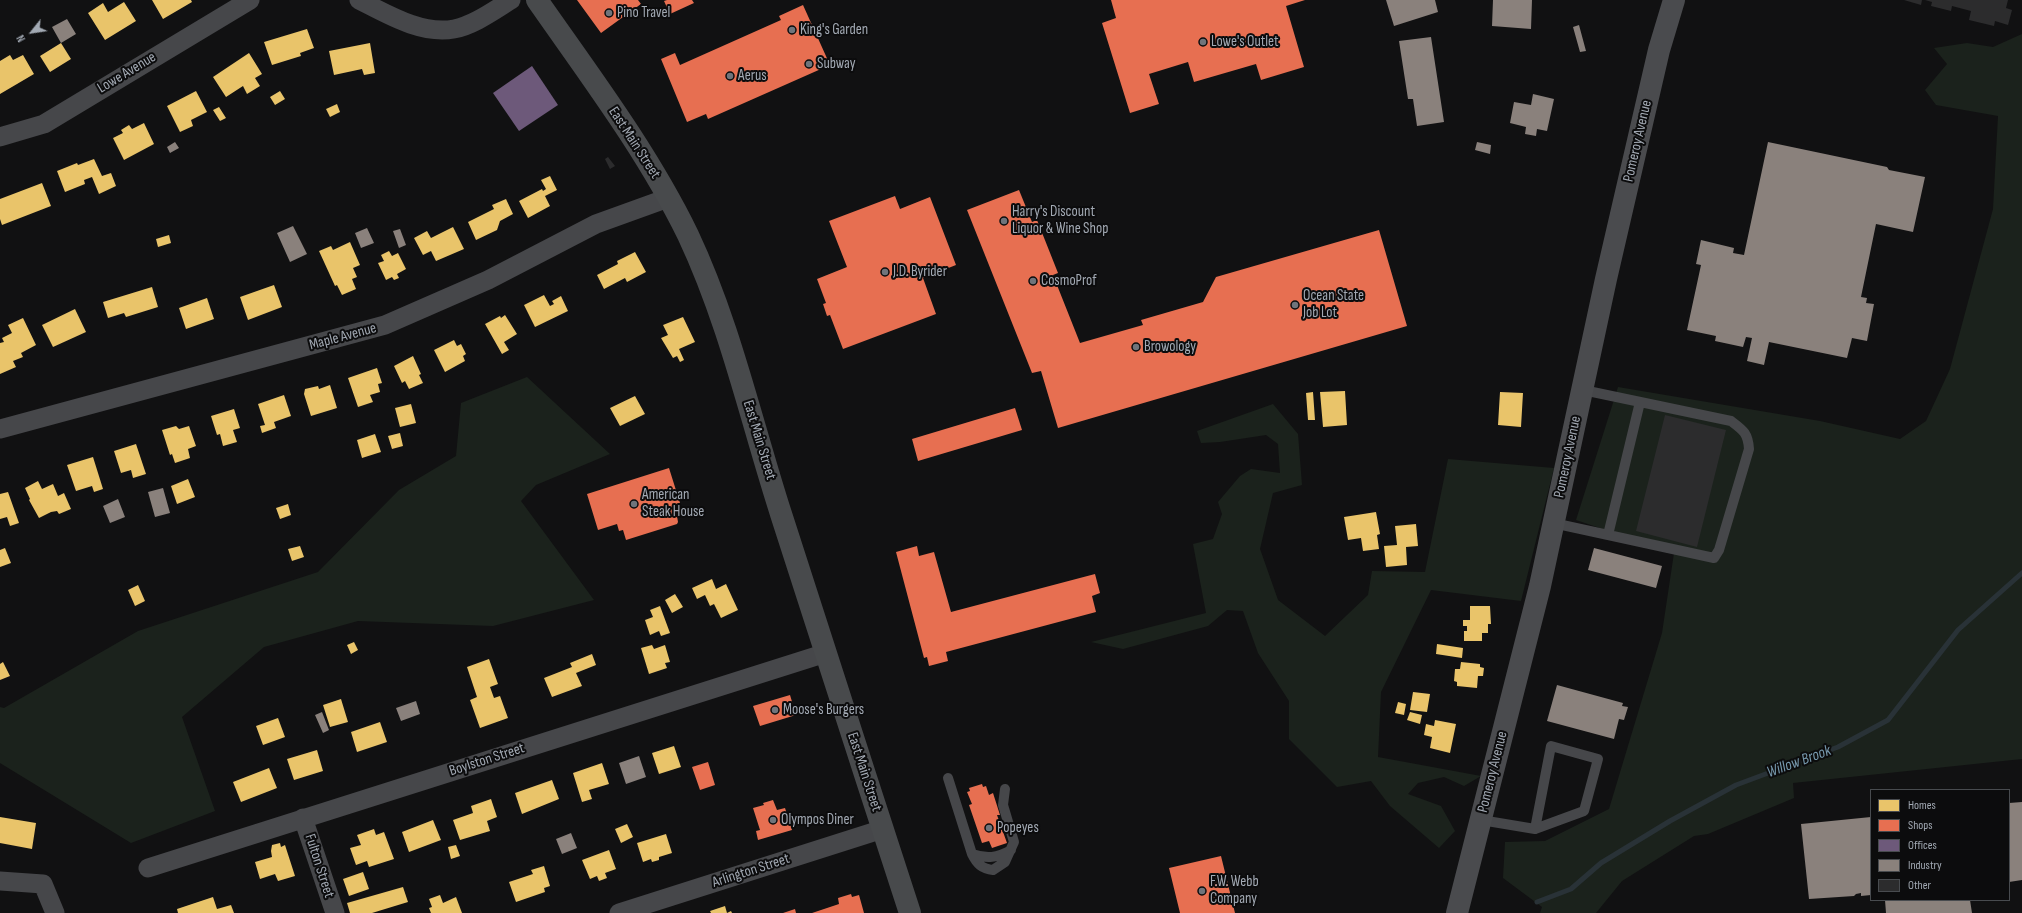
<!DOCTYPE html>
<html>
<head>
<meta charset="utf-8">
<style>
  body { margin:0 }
  #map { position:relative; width:2022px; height:913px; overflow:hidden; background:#111112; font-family:"Sofia Sans Condensed",sans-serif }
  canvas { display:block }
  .legend { position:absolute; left:1870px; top:789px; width:140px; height:112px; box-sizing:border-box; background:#0c0c0d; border:1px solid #484b4f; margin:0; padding:5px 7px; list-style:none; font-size:12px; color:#a2a9b3 }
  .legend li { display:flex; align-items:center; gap:8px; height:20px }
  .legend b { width:20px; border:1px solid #484b4f }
  .north { position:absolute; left:12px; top:12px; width:40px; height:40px; -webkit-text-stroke:3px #0c0c0d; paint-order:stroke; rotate:240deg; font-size:11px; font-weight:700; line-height:16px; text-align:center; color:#a2a9b3 }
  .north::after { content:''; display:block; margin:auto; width:14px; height:18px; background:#a2a9b3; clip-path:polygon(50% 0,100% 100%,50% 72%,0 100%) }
</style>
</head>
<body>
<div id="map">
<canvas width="2022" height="913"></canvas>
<ul class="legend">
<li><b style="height:11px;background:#e9c46a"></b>Homes</li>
<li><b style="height:11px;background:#e76f51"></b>Shops</li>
<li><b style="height:11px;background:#6d597a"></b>Offices</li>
<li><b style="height:11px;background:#8a817c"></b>Industry</li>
<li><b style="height:11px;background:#2c2c2d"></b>Other</li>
</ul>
<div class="north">N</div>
</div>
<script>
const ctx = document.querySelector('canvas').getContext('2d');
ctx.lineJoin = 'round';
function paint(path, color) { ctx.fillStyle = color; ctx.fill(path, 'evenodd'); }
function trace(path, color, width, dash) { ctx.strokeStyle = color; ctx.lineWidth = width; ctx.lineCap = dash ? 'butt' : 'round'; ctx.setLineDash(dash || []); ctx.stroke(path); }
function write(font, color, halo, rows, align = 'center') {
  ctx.font = font + ' "Sofia Sans Condensed",sans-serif'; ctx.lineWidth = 4; ctx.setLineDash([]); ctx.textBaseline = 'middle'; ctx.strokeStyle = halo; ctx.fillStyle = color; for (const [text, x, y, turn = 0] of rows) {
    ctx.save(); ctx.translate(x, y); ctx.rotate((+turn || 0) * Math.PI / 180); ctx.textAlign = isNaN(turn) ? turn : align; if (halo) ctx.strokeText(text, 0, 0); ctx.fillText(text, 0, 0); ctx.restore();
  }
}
const green = new Path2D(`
  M2022,34V759L1793,783L1794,798L1708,834L1694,836L1622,881L1596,913H1540L1542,907L1503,878L1505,842L1545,841L1609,809L1662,633L1674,553L1576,520L1618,387L1820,421L1900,439L1926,421L1950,369L1993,209L1998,116L1936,105L1925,90L1947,64L1934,48L1967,43L1993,47Z
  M527,377L610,454L536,485L521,501L594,600L493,626L358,621L264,647L182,717L215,811L131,843L0,763V707L4,708L138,631L318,572L399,490L456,456L461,403Z
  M1273,404L1298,434L1302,485L1273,493L1260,549L1278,600L1325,636L1368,595L1372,571L1425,572L1448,459L1554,468L1521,601L1431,590L1381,692L1378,757L1481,776L1464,786L1444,777L1418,783L1408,794L1441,806L1455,831L1439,848L1390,806L1371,781L1337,787L1289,739V701L1258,653L1243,611L1227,610L1208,626L1123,649L1091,642L1206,613L1193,544L1213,539L1222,514L1218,502L1240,476L1251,469L1280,473L1278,444L1266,435L1220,442L1201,443L1197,431Z`);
const homes = new Path2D(`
  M152,0H191L192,2L163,19Z
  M124,2L136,21L105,40L88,13L103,3L108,12Z
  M307,29L314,48L300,53L301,56L272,65L264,42Z
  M61,43L71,59L50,72L40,56Z
  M370,43L375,73L364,75L362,69L334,75L329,51Z
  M249,53L262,74L255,78L260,86L247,94L243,86L226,97L213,77Z
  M10,55L13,60L23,55L34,74L0,94V61Z
  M196,91L207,112L191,120L193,126L180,132L167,106Z
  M280,91L285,99L275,105L270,97Z
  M337,104L340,112L330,117L326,109Z
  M219,107L226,118L220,121L213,110Z
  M144,123L154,144L124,160L113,138L123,133L121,130L129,125L132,129Z
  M94,159L102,176L111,173L116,186L99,194L92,177L84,180L85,184L65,192L57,171L77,163L78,165Z
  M550,176L557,190L545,196L550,206L528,218L519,201L542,189L543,191L546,189L541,180Z
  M42,183L51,206L2,225L0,219V199Z
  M506,199L513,214L500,221L497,230L476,240L468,222L494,209L492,205Z
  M453,227L464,249L436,261L431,251L423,255L414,238L427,231L431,238Z
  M169,235L171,243L158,247L156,239Z
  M350,242L360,265L353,268L357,277L352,279L356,289L342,295L337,285L335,286L319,251L331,246L333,250Z
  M389,251L392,256L398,253L406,269L397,274L399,278L394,280L392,277L386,280L378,263L384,261L381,255Z
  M635,252L646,272L627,282L625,278L604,289L597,275L618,264L617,261Z
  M274,285L282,307L248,320L240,297Z
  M152,287L158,307L126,317L124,313L108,318L103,302Z
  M544,295L550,306L554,304L552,301L561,296L568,311L535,327L524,305Z
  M207,298L214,319L186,329L179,308Z
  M75,309L86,332L53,347L42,325Z
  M505,315L517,334L504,342L509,350L502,354L485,324L500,316L501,318Z
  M683,317L695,342L679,349L684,360L680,362L677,356L673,358L661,338L668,335L663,325Z
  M23,318L36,345L21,353L23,357L13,361L16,367L0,374V343L4,342L2,338L12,333L8,325Z
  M454,340L457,346L461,344L466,354L463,356L465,361L445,372L434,350Z
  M413,356L421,374L419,375L423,383L409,389L405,381L402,383L394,366Z
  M377,368L382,383L378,384L380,392L370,395L373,402L358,407L348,378Z
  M330,385L337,408L311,416L304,394L305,389L318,386L319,389Z
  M1345,391L1347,425L1323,427L1320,392Z
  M1313,392L1315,420H1308L1306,393Z
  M1500,392L1523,393L1521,427L1498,425Z
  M284,395L291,416L274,422L276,428L262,433L260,426L265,425L258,404Z
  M635,396L645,414L620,426L610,408Z
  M411,404L416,423L400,427L395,408Z
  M234,409L240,428L233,430L237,442L223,446L220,434L217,435L211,416Z
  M176,426L179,429L189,426L196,446L188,449L190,458L175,463L172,454L170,455L162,430Z
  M400,433L403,446L392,449L388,436Z
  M375,434L381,452L362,458L357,440Z
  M136,444L146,474L133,478L131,470L121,473L114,451Z
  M93,457L103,489L94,492L92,486L76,491L67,465Z
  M188,479L195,497L177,504L171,486Z
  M38,481L42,489L53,484L58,496L64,493L71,509L59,514L57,511L51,512L39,518L29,500L30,499L25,488Z
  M8,492L19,523L10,526L7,517L0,519V494Z
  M288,504L291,515L280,519L276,508Z
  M1376,512L1380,534L1377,535L1379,549L1363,551L1361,538L1348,540L1344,517Z
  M1416,524L1418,546L1406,547L1407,565L1386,567L1384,546L1397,545L1395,526Z
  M300,546L304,557L292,561L288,549Z
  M5,548L11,563L0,567V550Z
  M712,579L716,589L726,584L738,610L721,618L714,604L710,606L705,595L697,599L692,588Z
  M138,585L145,601L135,606L128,590Z
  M675,594L683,607L672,613L665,600Z
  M660,606L670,633L661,636L659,631L650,635L645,620L653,617L650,610Z
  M1470,606H1490L1491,624H1488V633H1482V641H1464V631H1467V626H1463V620H1470Z
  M354,642L358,650L351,654L347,645Z
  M1437,644L1463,648L1462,658L1436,654Z
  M652,645L654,649L665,645L670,662L665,663L667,668L649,674L641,648Z
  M592,654L596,665L576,673L582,686L552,697L544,678L572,667L570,663Z
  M489,659L498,684L490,687L494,698L500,696L508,718L480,728L470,700L477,697L467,667Z
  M3,662L10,676L0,680V664Z
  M1461,662L1480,664V667L1484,668L1483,676H1478L1477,688L1457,686V682L1454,681L1455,669H1460Z
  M1413,692L1430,694L1427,712L1410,710Z
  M341,699L348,722L330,727L323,705Z
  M1398,702L1406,704L1404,715L1395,713Z
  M1410,712L1422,715L1420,724L1407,720Z
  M278,718L285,737L263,745L256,726Z
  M1435,720L1456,724L1450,753L1430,748L1432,737L1424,735L1426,724L1434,726Z
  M380,722L387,742L357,752L351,732Z
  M674,746L681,767L659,774L652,753Z
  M317,750L323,771L294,780L287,759Z
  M602,763L609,784L589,790L592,799L582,802L573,773Z
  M269,768L277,788L241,802L233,782Z
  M552,780L559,799L522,814L515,793Z
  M491,799L497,817L487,821L490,831L460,840L453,820L473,813L471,806Z
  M0,817L36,823L32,849L0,843Z
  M433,820L441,840L409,852L402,832Z
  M627,824L633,837L621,843L615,829Z
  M374,829L376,835L384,832L394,859L369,867L367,861L356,865L350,848L361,845L357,835Z
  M666,834L672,853L659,857V860L652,862L651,859L643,862L637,843Z
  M280,843L281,847L285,845L295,876L278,881L275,874L260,879L255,862L272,857L271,851L272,845Z
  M456,845L460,856L451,859L448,847Z
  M609,850L616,869L605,873L607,878L599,881L597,876L590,879L582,860Z
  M544,866L550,886L544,888L545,892L516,902L509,882L533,874L531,870Z
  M363,872L369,889L349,896L343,879Z
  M403,887L408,902L372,913H350L347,903Z
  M440,895L443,903L456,897L462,913H431L429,908L432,907L429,899Z
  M213,897L217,909L231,905L234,913H178L177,909Z
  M725,906L727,913L731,911L732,913H711L710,911Z`);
const shops = new Path2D(`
  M577,0H638L641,4L601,33Z
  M667,0H692L694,3L670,14L664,1Z
  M1111,0H1305L1286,6L1304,67L1261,80L1256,64L1194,82L1188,62L1149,74L1159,104L1130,113L1102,23L1116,18Z
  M803,5L830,65L708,119L706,114L687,122L661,59L675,53L680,65L781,20L779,16Z
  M1019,190L1032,222L1037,220L1058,273L1053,275L1080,343L1143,325L1141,320L1203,302L1216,277L1379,230L1407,326L1058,428L1041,371L1032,373L967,210Z
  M895,196L900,209L930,197L956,265L923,278L936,314L843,349L830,315L827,316L823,304L826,303L817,279L847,267L829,221Z
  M1015,408L1022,430L918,461L912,439Z
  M669,468L680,503L674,505L679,512L677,516L678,522L677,524L626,540L623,530L619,531L617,524L598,530L587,494Z
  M917,546L919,556L934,552L951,612L1095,574L1100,593L1092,596L1096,612L946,652L948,661L929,666L927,657L924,658L896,552Z
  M790,695L796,715L760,726L753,706Z
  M708,762L715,785L700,790L692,767Z
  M982,784L983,787L986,786L989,795L993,793L1000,815H997L1007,843L992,848L989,841L982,843L969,805L972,804L967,792L970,791L969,788Z
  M773,800L777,810L785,808L792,830L758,840L756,831L760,830L753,808L764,805L763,803Z
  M1221,856L1235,913H1180L1169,868Z
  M851,894L852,897L859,895L864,913H812L839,904L838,898Z
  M795,909L796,913H783Z`);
const offices = new Path2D(`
  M532,66L558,105L519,131L493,93Z`);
const industry = new Path2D(`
  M1386,0H1435L1438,12L1394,26Z
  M1493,0H1532L1531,29L1492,26Z
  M67,19L76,34L61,43L52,27Z
  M1579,25L1586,51L1580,52L1573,27Z
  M1431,37L1444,122L1417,126L1413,99H1408L1399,41Z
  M1533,94L1554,99L1547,131L1537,129L1536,136L1525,134L1526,127L1510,123L1514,102L1531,105Z
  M175,142L179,148L170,153L167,147Z
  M1477,142L1491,145L1490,154L1475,150Z
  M1768,142L1887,167L1889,170L1925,177L1913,232L1876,224L1861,297L1867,298L1866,303L1874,304L1867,341L1852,338L1847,358L1769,342L1764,365L1747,361L1752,338L1746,337L1743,347L1715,341L1716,336L1687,330L1701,265L1696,264L1701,240L1734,248L1733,253L1744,255Z
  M293,226L307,254L290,262L277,233Z
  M367,228L374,243L361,248L355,233Z
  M400,229L406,245L399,248L393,231Z
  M163,488L170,513L155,517L148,492Z
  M118,499L125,517L110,523L103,506Z
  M1594,548L1662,566L1656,588L1588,570Z
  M1557,685L1623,703L1622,706L1628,707L1624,720L1619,719L1614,739L1547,721Z
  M416,701L420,714L401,721L396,708Z
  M322,712L329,730L323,733L315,715Z
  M639,756L646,777L626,784L619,763Z
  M2022,802V880L2009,882V803Z
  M1871,817V895L1861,896V893L1856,894L1854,896L1809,899L1801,824Z
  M571,833L577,848L562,854L556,839Z
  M1885,900H1970L1972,913H1886Z`);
const stream = new Path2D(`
  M1537,902L1571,889L1601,863L1670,821L1736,785L1838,747L1888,720L1958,630L2022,573`);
const building = new Path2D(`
  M1904,0H1922L1921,5Z
  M1925,0H2008L2006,8L2012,10L2008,25L1995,21L1994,26L1969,20L1971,11L1952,6L1951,11L1931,6L1932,2Z
  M608,157L615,166L610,169L605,159Z
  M1665,415L1726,430L1697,547L1636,531Z`);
const service = new Path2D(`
  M1553,523L1714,558L1719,550L1749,449C1748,433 1743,430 1731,421L1583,390
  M1608,535L1640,402
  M948,778L972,854C977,864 982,869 993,870L1005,862L1014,842L1003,805L1005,789
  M1481,820L1535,829L1584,811L1598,759L1551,746L1535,829
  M972,854C987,859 997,858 1011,850`);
const minor = new Path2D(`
  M359,0C387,14 421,35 454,29C474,25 493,11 511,0
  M0,137L44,124L250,0
  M0,429L385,325L488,280L596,224L668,198
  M303,818L335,913
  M148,868L826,653
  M0,881L43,884L55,913
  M619,913L883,829`);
const secondary = new Path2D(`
  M1457,913L1540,586L1606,279L1659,50L1674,0`);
const primary = new Path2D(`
  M537,0C590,76 647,151 688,235C730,324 751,421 781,514C823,647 867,780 910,913`);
const markers = [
  [609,13,4,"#6f747b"],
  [792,30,4,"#6f747b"],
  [1203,42,4,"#6f747b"],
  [809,64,4,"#6f747b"],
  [730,76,4,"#6f747b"],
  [1004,221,4,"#6f747b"],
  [885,272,4,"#6f747b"],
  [1033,281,4,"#6f747b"],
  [1295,305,4,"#6f747b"],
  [1136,347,4,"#6f747b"],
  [634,504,4,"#6f747b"],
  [775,710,4,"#6f747b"],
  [773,820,4,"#6f747b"],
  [989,828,4,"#6f747b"],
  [1202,891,4,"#6f747b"]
];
const poiNames = [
  ["Pino Travel",617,13],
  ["King's Garden",800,30],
  ["Lowe's Outlet",1211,42],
  ["Subway",817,64],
  ["Aerus",738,76],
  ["Harry's Discount",1012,212],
  ["Liquor & Wine Shop",1012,229],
  ["J.D. Byrider",893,272],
  ["CosmoProf",1041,281],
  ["Ocean State",1303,296],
  ["Job Lot",1303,313],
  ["Browology",1144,347],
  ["American",642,495],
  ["Steak House",642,512],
  ["Moose's Burgers",783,710],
  ["Olympos Diner",781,820],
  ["Popeyes",997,828],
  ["F.W. Webb",1210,882],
  ["Company",1210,899]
];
const streetNames = [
  ["Lowe Avenue",127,73,-31],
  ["Pomeroy Avenue",1638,141,-77],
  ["East Main Street",634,143,57],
  ["Maple Avenue",343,337,-15],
  ["East Main Street",759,440,73],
  ["Pomeroy Avenue",1568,457,-78],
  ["Boylston Street",487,760,-18],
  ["East Main Street",864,772,72],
  ["Pomeroy Avenue",1493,772,-76],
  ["Fulton Street",319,866,72],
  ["Arlington Street",751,871,-18]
];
const waterNames = [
  ["Willow Brook",1799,762,-20]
];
paint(green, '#1b221c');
paint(homes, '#e9c46a');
paint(shops, '#e76f51');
paint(offices, '#6d597a');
paint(industry, '#8a817c');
trace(stream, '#293237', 5);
paint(building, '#2c2c2d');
trace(service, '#46474a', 10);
trace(minor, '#46474a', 19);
trace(secondary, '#4a4b4e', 22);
trace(primary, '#484a4c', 22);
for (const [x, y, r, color] of markers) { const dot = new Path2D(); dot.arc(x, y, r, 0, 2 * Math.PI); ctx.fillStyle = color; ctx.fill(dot); trace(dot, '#0c0c0d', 1.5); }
write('15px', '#a2a9b3', '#0c0c0d', poiNames, 'left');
write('15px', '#a2a9b3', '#0c0c0d', streetNames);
write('italic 16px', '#789aaf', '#0c0c0d', waterNames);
</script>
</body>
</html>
